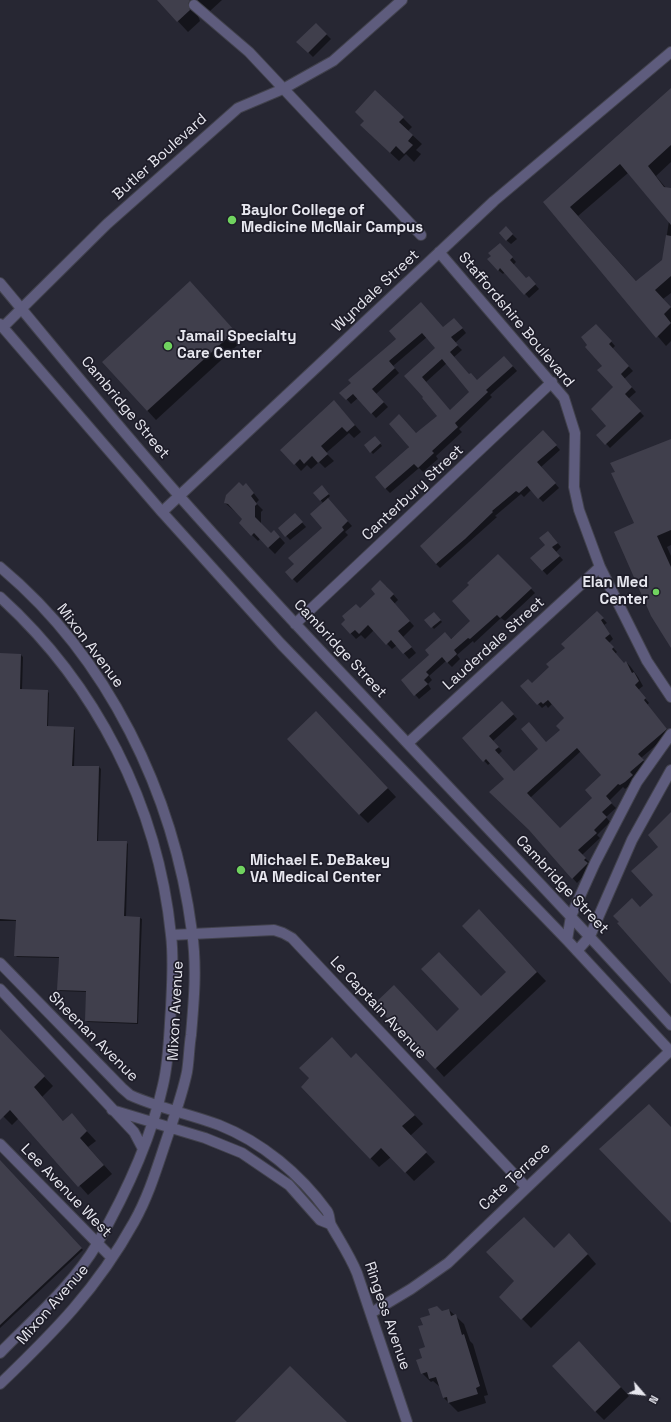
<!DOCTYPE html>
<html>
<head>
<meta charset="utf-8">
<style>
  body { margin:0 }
  #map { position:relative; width:671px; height:1422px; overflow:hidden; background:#272733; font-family:"Space Grotesk",sans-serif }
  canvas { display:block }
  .north { position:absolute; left:623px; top:1374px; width:40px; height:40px; -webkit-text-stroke:3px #1e1d29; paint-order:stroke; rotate:118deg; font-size:11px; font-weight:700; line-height:16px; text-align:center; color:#e7e7ef }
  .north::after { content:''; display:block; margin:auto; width:14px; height:18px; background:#e7e7ef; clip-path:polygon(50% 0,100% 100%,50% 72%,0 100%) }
</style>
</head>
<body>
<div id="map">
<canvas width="671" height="1422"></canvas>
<div class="north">N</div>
</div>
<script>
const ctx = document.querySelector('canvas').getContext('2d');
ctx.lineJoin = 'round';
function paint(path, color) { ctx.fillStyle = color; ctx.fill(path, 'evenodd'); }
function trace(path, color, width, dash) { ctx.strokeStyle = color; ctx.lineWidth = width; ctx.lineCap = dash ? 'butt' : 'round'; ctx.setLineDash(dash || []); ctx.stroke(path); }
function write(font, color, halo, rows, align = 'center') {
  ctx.font = font + ' "Space Grotesk",sans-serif'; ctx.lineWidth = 3.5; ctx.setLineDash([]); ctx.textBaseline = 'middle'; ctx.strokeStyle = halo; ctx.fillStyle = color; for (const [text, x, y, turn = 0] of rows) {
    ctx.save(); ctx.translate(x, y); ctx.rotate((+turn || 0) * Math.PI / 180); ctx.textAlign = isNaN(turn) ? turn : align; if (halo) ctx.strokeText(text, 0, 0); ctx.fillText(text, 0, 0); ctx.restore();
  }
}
const shadow = new Path2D(`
  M158,0H222L210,11L206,9L200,11L198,16L200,21L188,32Z
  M316,24L331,39L313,57L298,42Z
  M671,89V162L656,176L671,194V293L663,299L671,308V341L666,346L544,202ZM628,173L669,221L663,260L637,282L578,216Z
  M403,118L412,127L408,131L422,144L416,150L421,154L414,162L406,154L399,161L370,134Z
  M510,232L517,239L511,244L506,240Z
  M504,248L516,262L513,265L526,280L533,282L539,289L529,298L505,272L503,274L498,270Z
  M198,291L243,340L156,420L103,362Z
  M459,324L466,333L455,343L462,350L454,357L469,375L477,381L509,362L517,371L490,395L492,397L459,429L462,432L436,456L438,459L423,472L419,468L390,493L385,488L416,434L438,416L425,397L406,376L437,348L427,337L393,366L399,373L376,394L388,407L376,418L358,398L351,404L341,393L398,339L391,331L444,328ZM447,363L470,392L450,411L426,382Z
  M600,329L615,346L612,349L633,371L624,379L636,392L628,399L644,416L610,448L598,435L608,426L615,387L603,366Z
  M334,401L361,432L354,438L349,433L326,453L334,461L325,468L319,462L311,469L307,465L301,471L295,464Z
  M547,435L560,450L541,467L559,488L543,502L531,490L524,497L521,494L495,516L497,517L440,568L436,564Z
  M375,437L382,446L373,454L366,446Z
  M671,440V545L667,547L671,556V646L635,523L616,472Z
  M243,487L252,491L259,500L256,503L263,510L261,512V524L271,534L274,531L285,543L275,554L260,539L258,541L240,523L244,519L225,503Z
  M322,487L330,496L327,499L352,526L345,532L348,535L297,583L287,573L295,565L323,528V503L314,493Z
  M299,519L306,527L290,540L279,528Z
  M552,536L561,547L556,552L563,560L547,575L531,558L546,545Z
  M498,555L535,593L505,621L501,618L474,643L473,641L457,655L460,659L452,667L446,661L429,676L432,680L428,684L431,689L419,699L402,680L472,621L471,585Z
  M386,586L398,600L394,604L414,626L403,637L416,653L409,659L397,645L392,649L374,630L365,639L361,635L356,639L342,624Z
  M597,612L607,623L604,625L613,639L609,643L617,652L615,654L624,664L626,662L630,666L638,677L643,686L638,690L649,703L647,705L670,733L641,758L647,765L634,777L636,780L625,789L623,787L609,801L616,808L606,817L610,822L597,835L600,838L582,855L590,863L588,864L591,868L577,883L529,830L505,779L491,762L488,765L464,738L506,706L517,719L493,741L502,751L498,755L515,772L561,730L566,718L552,704L548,708L546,705L542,708L521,686L532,684L550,668ZM581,751L603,775L593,798L560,830L530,798Z
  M434,613L442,622L434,629L426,620Z
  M0,654L21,655L23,657L22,690L47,691L49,693L48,727L73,728L75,730L74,767H99L101,769L98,842H126L128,844L126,917L140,918L142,919L138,1024L88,1022L86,1021L87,992L60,991L58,989L59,958L17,957L15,955L17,921H0Z
  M325,721L396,797L368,823L359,814Z
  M487,920L546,981L444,1077L436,1068L437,1032L461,1009L481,997L507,972Z
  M0,1030L53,1086L42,1097L64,1122L80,1124L96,1141L88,1147L112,1174L88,1195L19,1118L12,1125L0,1113Z
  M351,1059L365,1063L423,1124L410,1136L435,1162L414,1181L391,1157L379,1167L302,1087L310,1078Z
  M0,1162L83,1250L0,1328Z
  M578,1243L596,1264L531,1328L501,1297L515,1281L554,1250Z
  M449,1310L464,1324L470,1341L473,1344L488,1395L484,1396L486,1403L458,1412L444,1398L440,1387L433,1381L431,1382L422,1373L426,1347L424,1326L442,1312Z
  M588,1351L629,1396L604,1420L595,1411Z`);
const building = new Path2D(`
  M157,0H190L188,4L190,10L177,22Z
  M316,23L327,34L308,53L296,42Z
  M671,88V145L648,166L664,187L671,188V225L620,164L570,207L636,281L662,260L666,235L671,236V276L655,290L671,307L664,314L671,323L656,338L543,202Z
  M375,90L404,117L399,122L413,135L408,141L413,145L404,154L396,146L390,153L360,125L364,121L355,112Z
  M506,226L513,234L506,241L499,233Z
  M500,243L513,257L510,260L526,278L529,276L536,284L524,295L500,268L498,271L487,259L491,256L488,253Z
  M190,281L235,331L147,411L102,362Z
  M421,302L443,327L454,318L463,328L451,337L458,345L450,352L469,374L471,373L477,380L504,356L513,366L486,390L488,392L455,423L458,427L432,451L434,453L418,468L414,464L385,489L375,477L409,447L389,424L399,414L416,433L437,416L422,398L423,397L404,376L435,348L422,333L389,361L395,368L372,389L384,402L371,414L353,394L346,400L339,393L351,383L348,380L396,339L389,331ZM442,359L469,392L450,410L422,377Z
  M596,324L612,341L609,344L629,366L621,374L632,387L625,394L641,411L605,445L596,435L606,426L591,409L613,387L597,370L602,366L585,347L587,345L581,337Z
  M334,400L355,425L347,432L342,427L321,446L328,454L318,463L312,456L304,464L300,459L294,465L280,450Z
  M543,430L557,445L537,462L556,483L538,499L527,486L519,493L516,491L492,511L493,512L465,539L436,564L420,546Z
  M375,436L381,443L370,453L364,445Z
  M671,439V530L657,536L671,567V648L651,616L614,532L634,523L611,473L615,472L610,463Z
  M239,482L243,486L246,483L254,493L251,496L257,504L255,506V517L271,533L274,530L280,537L268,548L254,533L251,536L239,523L242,519L228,504L224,503L226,495Z
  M322,485L329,494L320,501L313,493Z
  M328,498L348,521L342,527L344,530L292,580L285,572L294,564L288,558L322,528L310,514Z
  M295,513L303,522L285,537L278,528Z
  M548,531L558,543L552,547L560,556L542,571L530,558L545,545L539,538Z
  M498,554L532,588L500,618L497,615L470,639L468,638L454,650L457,654L447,663L442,657L426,672L429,675L424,680L428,684L414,696L401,680L429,655L425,650L445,632L451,639L470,621L452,601L469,585L467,583Z
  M380,580L394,594L390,598L410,621L398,631L412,647L403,654L391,640L386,645L368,625L359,634L355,630L350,634L341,624L345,620L342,616L356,604L360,608L375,594L371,589Z
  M597,611L604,618L601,620L610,634L605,638L614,647L612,649L624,663L626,661L632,673L634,672L639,681L635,685L646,698L644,700L667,729L638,754L644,760L630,772L633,775L625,782L620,785L618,784L606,796L612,803L602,812L607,817L594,830L597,833L578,850L586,858L584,860L588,863L572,879L528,829L489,792L504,779L486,759L483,762L462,738L502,701L514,714L489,736L499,747L495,750L514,771L538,749L521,729L529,722L546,742L560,730L556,726L564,718L548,700L543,704L541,702L537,705L520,686L528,679L532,683L549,667L546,664L565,648L561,644ZM577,748L601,775L585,790L592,798L560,828L527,793Z
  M434,612L441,620L431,628L424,620Z
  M0,653L21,654L20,689L48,690L47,726L74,727L72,766H99L97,841H127L124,916L140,917L137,1023L85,1021L86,991L57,990L59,957L14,956L16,920L0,919Z
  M316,711L388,788L359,815L287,739Z
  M671,812V984L617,923L619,922L613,916L632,898L640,907L653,895L631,871L658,847L648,835Z
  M479,909L537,972L435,1069L374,1004L394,985L437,1031L459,1009L421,969L439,952L481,996L506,972L462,926Z
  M0,1029L45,1076L34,1087L63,1121L72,1113L87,1131L80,1138L104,1165L78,1187L10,1110L0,1120Z
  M332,1037L351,1058L356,1053L415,1115L402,1126L427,1152L405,1173L381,1148L370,1159L301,1087L309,1078L299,1068Z
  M649,1104L671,1127V1223L599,1149Z
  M0,1160L82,1248L0,1325Z
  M524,1217L554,1248L569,1233L588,1254L521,1320L499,1297L514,1281L486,1252Z
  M437,1306L442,1311L449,1309L451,1316L456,1314L462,1335L464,1334L480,1386L476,1388L478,1394L448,1403L447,1397L443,1398L436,1377L429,1379L427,1372L421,1374L416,1360L422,1358L419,1349L425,1347L418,1326L423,1325L420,1318L430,1315L428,1309Z
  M579,1341L621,1387L595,1412L552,1366Z
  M290,1366L347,1422H235Z`);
const minor = new Path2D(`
  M194,5L249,52L421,235
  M439,252L564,398L575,433L574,487L579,510L600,567L647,661L671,697
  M0,283C60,355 119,428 181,498C341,678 510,848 671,1025
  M0,324L162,512L281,644L567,940L671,1052
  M3,327L107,224L238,108L283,89L333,61L402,0
  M162,512L494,201L671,52
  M0,567C108,657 174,794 192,932C197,967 194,1000 191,1035C189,1047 189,1060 187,1072C182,1096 173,1120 165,1144C156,1171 148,1197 134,1222C97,1289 54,1332 0,1384
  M0,597C96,684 158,805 171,935C174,959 172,984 171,1008C169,1034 169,1060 163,1085C151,1140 125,1195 97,1244C73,1285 33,1319 0,1353
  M295,624L552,382
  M408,743L600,567
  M171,935L274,930L283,933L292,938L526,1187
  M567,940L571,916L595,863L637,782L671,734
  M577,951L590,936L632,840L671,770
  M0,963L122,1088L130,1095C158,1108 190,1114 219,1125C262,1142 300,1174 327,1211C330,1215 329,1221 331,1225C340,1241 350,1256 357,1273L407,1422
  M0,989L134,1132L143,1149
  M112,1110L205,1138L242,1153L289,1185L320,1220L330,1224
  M0,1144L112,1258
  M371,1313L411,1289L448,1263L670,1051`);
const markers = [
  [232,220,5,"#70d35f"],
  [168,346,5,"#70d35f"],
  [656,592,4,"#70d35f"],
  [241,870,5,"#70d35f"]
];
const streetNames = [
  ["Butler Boulevard",160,157,-42],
  ["Wyndale Street",376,291,-43],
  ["Staffordshire Boulevard",516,320,50],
  ["Cambridge Street",125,408,50],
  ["Canterbury Street",413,493,-43],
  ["Lauderdale Street",494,644,-42],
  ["Mixon Avenue",90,646,53],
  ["Cambridge Street",340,649,47],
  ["Cambridge Street",562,885,47],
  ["Le Captain Avenue",378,1008,47],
  ["Mixon Avenue",176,1011,-87],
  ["Sheenan Avenue",93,1037,45],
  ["Cate Terrace",515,1177,-43],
  ["Lee Avenue West",66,1191,46],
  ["Mixon Avenue",53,1305,-49],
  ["Ringess Avenue",387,1316,71]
];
const poiNames = [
  ["Baylor College of",241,211],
  ["Medicine McNair Campus",241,228],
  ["Jamail Specialty",177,337],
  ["Care Center",177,354],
  ["Elan Med",648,583,"right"],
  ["Center",648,600,"right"],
  ["Michael E. DeBakey",250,861],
  ["VA Medical Center",250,878]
];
paint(shadow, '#0007');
paint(building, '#403f4c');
trace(minor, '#42424d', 12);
trace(minor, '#5e5c7d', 10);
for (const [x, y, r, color] of markers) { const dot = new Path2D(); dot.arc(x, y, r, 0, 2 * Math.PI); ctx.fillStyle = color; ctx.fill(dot); trace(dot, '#1e1d29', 1.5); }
write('15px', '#e7e7ef', '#1e1d29', streetNames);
write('bold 15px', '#e7e7ef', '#1e1d29', poiNames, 'left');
</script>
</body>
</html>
